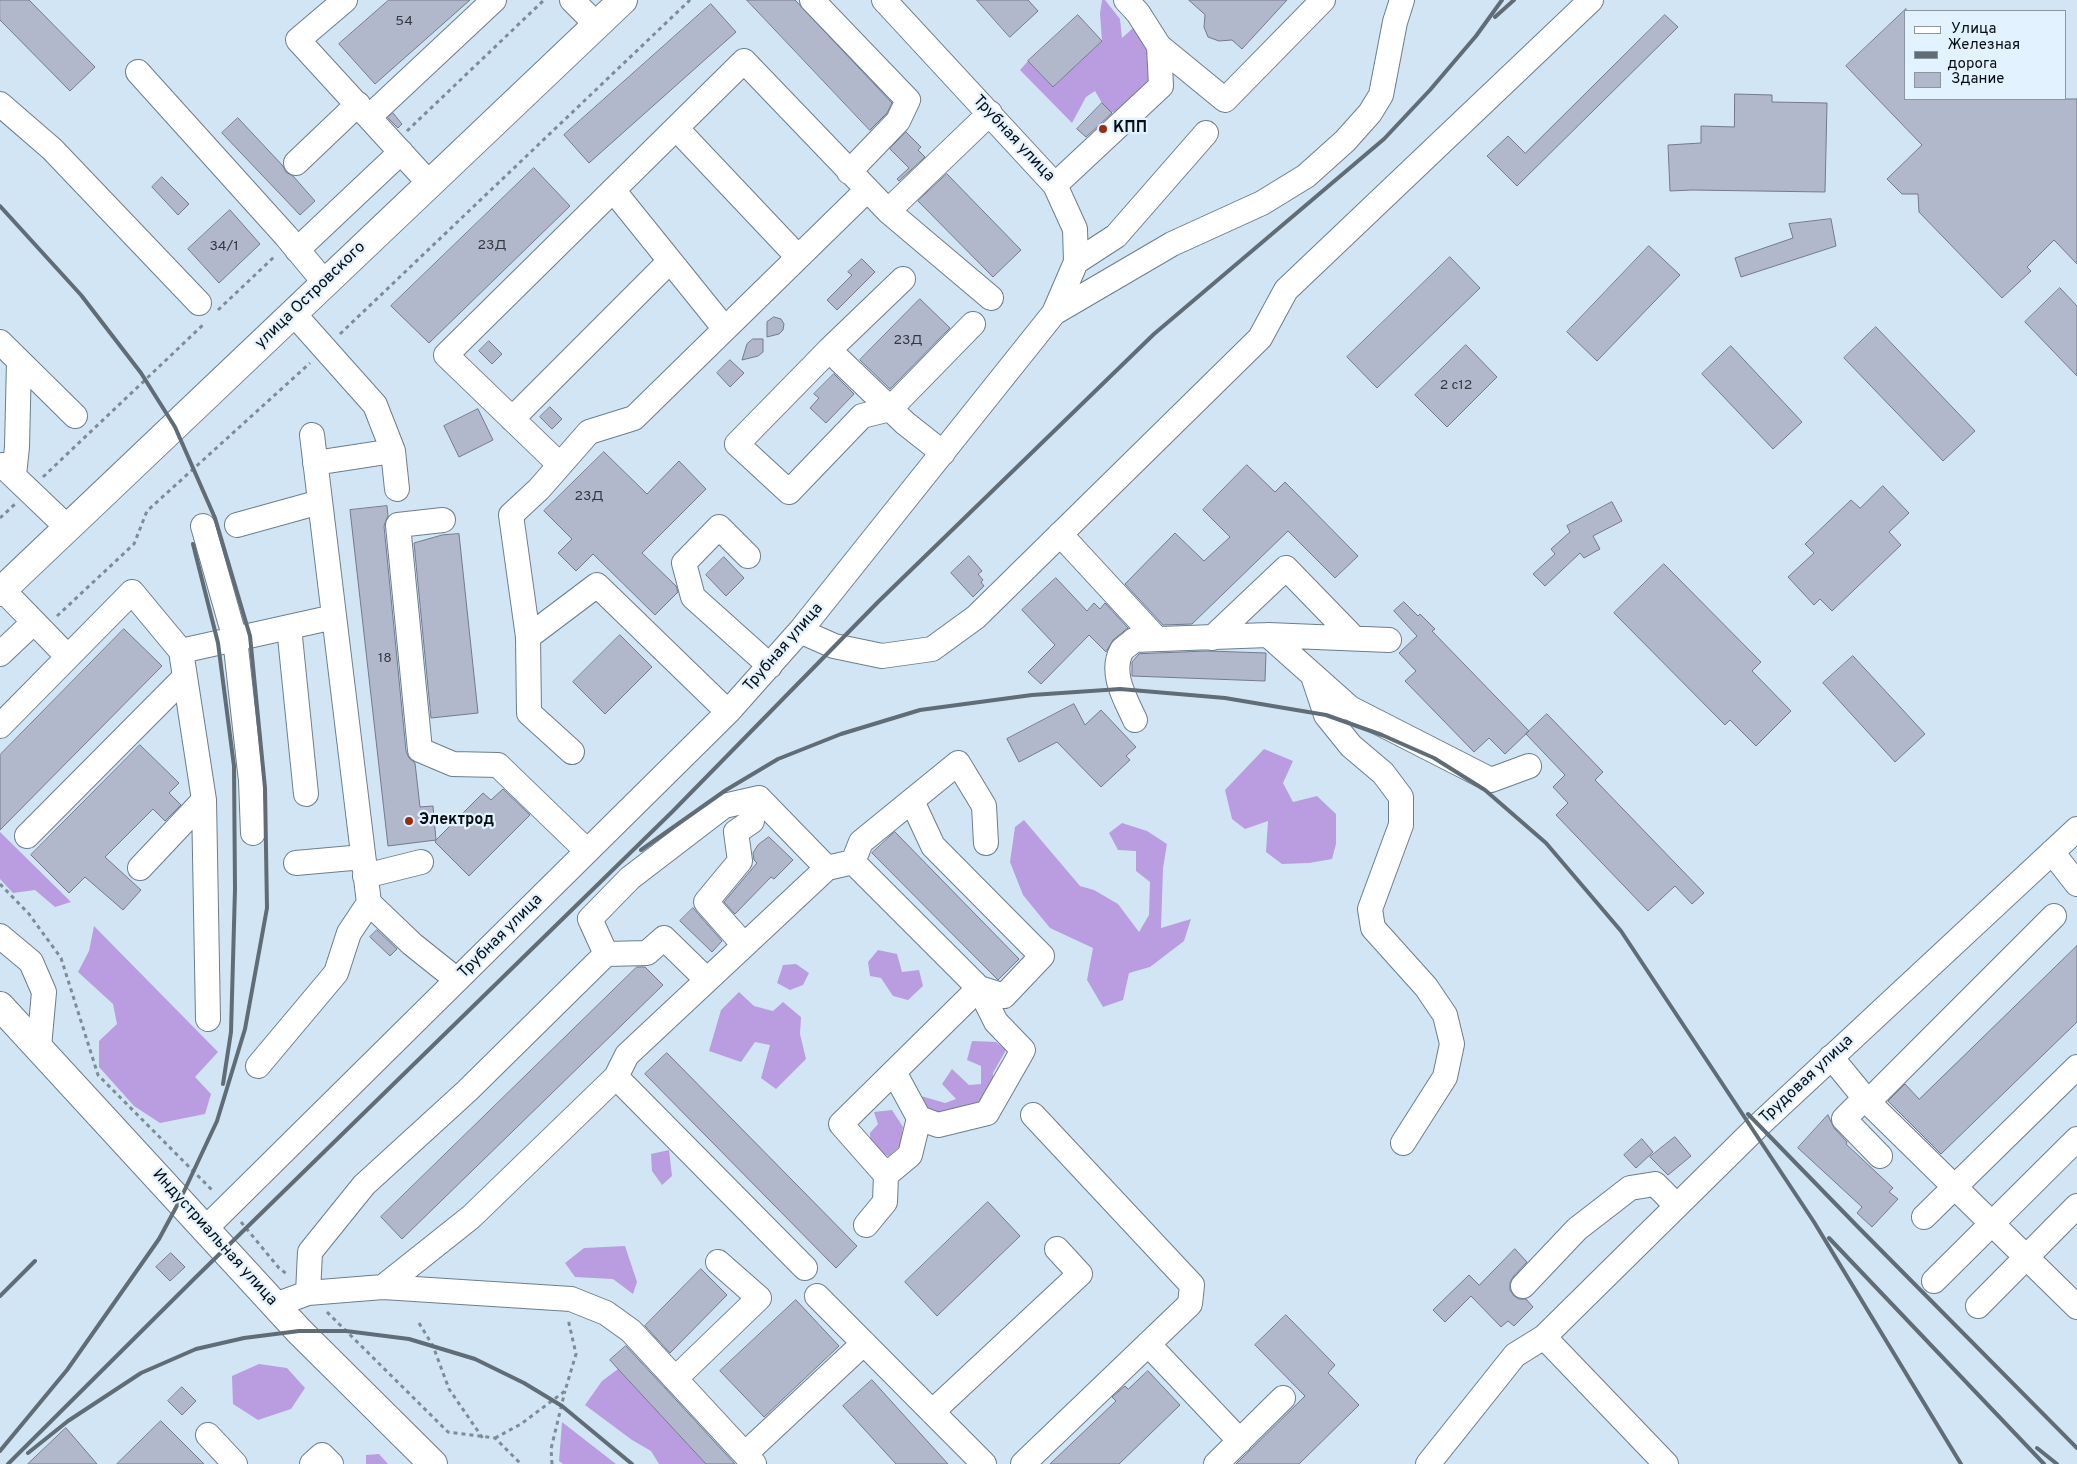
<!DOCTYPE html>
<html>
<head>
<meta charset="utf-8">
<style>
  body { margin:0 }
  #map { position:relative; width:2077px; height:1464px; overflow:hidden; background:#d2e5f4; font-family:Overpass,sans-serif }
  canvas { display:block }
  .legend { position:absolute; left:1904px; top:10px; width:162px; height:90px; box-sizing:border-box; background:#e2f2fe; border:1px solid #8a97a0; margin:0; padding:6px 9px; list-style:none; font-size:15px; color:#070e13 }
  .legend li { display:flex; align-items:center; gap:10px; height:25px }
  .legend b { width:25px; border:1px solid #8a97a0 }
</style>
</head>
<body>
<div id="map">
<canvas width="2077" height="1464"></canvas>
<ul class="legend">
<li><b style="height:6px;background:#fff"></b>Улица</li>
<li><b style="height:6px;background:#606c76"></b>Железная дорога</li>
<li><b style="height:14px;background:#b2b8cc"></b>Здание</li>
</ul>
</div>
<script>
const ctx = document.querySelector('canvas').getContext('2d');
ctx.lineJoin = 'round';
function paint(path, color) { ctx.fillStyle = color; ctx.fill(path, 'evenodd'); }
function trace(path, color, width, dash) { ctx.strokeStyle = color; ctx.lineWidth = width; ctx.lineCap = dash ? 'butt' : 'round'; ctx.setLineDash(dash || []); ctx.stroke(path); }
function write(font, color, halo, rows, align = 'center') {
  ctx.font = font + ' Overpass,sans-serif'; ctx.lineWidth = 4.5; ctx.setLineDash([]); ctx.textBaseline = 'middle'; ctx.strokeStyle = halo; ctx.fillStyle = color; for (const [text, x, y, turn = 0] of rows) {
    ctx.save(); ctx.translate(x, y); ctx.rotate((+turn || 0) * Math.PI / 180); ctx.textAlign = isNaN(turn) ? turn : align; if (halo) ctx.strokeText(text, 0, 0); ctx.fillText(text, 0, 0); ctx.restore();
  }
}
const forest = new Path2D(`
  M1102,0H1105L1120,19L1122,38L1133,28L1155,55L1152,85L1123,113L1111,112L1102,103L1095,91L1086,97L1072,123L1020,70L1028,61L1053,87L1102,41L1100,13Z
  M1264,749L1293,761L1283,783L1293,802L1317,796L1336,814V844L1332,859L1309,863L1282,864L1266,852L1268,821L1245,829L1232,819L1225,790Z
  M1024,820L1080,886L1094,890L1118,904L1139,932L1149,915L1150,882L1136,871V851L1118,850L1109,833L1122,823L1147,831L1167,844L1163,868L1161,928L1191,919L1184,941L1150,967L1129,973L1123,1000L1103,1007L1087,980L1093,948L1050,928L1023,895L1010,862L1015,827Z
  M0,832L71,902L55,907L35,890L13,893L0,879Z
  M94,926L218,1052L195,1077L211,1094L205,1114L160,1123L134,1106L99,1067V1041L117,1024L113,1004L78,972L89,951Z
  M878,950L897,954L902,972L919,970L923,986L908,1000L893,996L881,978L870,976L868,962Z
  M796,964L809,973L803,985L790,990L777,983L783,965Z
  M739,992L754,1006L773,1011L783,1002L801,1017L800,1034L806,1059L776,1089L761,1078L770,1045L755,1042L741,1062L709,1051L721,1010Z
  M972,1041L996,1042L1006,1050L993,1073V1093L974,1110L930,1115L921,1096L945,1103L956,1099L942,1084L952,1069L969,1085L981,1084V1066L967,1060Z
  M892,1110L903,1127L900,1146L888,1156L871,1149L870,1133L878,1124L874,1112Z
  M669,1150L672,1176L662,1185L652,1171L651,1154Z
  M625,1246L637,1282L633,1294L613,1279L575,1277L565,1263L584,1248Z
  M259,1364L287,1368L305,1388L291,1409L258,1420L233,1404L232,1376Z
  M618,1369L706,1464H659L651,1451L632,1440L585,1405L602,1381Z
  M562,1422L616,1464H563L559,1461Z
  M379,1454L388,1464H366V1455Z`);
const building = new Path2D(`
  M0,0H29L95,67L70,91L0,20Z
  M389,0H470L375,84L339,44Z
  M747,0H795L892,103L887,113L870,130Z
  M977,0H1028L1038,11L1010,37Z
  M1189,0H1287L1242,49L1232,40L1219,41L1208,37L1204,27L1205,15Z
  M711,4L736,32L589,163L564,135Z
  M1906,9V99H2077V264L2054,240L2027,267L2031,271L2002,298L1919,212L1918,194H1902L1887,179L1922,145L1846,66Z
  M1078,15L1102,41L1053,87L1028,61Z
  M1665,15L1678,27L1517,186L1487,156L1508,136L1525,153Z
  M1735,94L1772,95V102L1827,103L1825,192L1692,190L1670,191L1668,145L1701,143V126L1734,127Z
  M1102,103L1112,113L1086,137L1077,129Z
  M393,113L402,124L398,128L388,118Z
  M238,118L283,166L286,172L293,176L315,201L300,215L222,133Z
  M906,132L921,147L918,150L925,157L899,181L897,179L909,168L890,149Z
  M534,168L570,206L429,343L391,306Z
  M947,174L1021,250L993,277L918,201Z
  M162,177L189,204L178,215L152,187Z
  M230,210L260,244L219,283L188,249Z
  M1831,219L1836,246L1741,277L1735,258L1793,238L1789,224Z
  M1649,246L1680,275L1597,361L1567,332Z
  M1450,257L1480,288L1377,388L1347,357Z
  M862,259L875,272L837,310L827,300L852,275L848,272Z
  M2060,288L2077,306V376L2025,322Z
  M920,299L950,328L890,389L860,360Z
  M774,317L781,319L784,324L783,330L779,334L767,337V322Z
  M1876,327L1975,431L1943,461L1844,358Z
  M753,339H763V352L758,356L742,360L747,344Z
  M489,341L502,354L492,364L479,351Z
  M1466,345L1497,377L1447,427L1415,395Z
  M1731,346L1802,422L1773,449L1702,374Z
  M730,360L744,373L730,387L717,373Z
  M834,374L854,394L826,423L810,408L819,398L814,394Z
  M550,407L562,419L552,429L540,417Z
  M478,409L493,440L459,457L444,426Z
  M604,452L647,494L679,461L706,489L642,553L676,586L678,592L655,615L593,554L576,571L558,553L572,539L544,511Z
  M1247,465L1275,492L1285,482L1358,556L1335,578L1288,531L1192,624L1163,625L1125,584L1175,533L1204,561L1230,537L1203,510Z
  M1883,486L1909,513L1889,532L1901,545L1832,611L1820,599L1814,605L1788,577L1814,553L1805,544L1851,500L1860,508Z
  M1612,502L1622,521L1593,536L1600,549L1584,558L1580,553L1545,586L1533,574L1555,554L1551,549L1570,532L1567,526Z
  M387,506L388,516L384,526L406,751L409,758L415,763L420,807L433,806L436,840L483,793L491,800L503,789L530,815L469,876L435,842L436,840L388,846L350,510Z
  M459,534L478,713L431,718L414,543L442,535Z
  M969,556L982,571L978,574L983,580L981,582L984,586L973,597L951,573Z
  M724,557L744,578L726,596L706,575Z
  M1664,564L1761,662L1752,671L1791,711L1756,746L1730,720L1725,725L1614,613Z
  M1056,578L1087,611L1094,603L1100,609L1105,603L1128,628L1113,640L1106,652L1089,635L1041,684L1028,672L1055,645L1022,610Z
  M1404,602L1418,616L1420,614L1435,629L1432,631L1529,731L1505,754L1489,738L1474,752L1405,681L1416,671L1399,653L1417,636L1394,611Z
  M124,629L162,666L0,830V755Z
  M620,635L652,667L605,714L573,682Z
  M1208,651L1266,653L1265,681L1132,676V662L1139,654Z
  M1853,656L1925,734L1895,762L1823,683Z
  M1074,704L1085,725L1101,710L1136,747L1126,756L1130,760L1101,787L1057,742L1019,762L1007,739Z
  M1547,714L1603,772L1595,780L1704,893L1692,904L1675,886L1648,911L1556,815L1568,803L1553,787L1565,775L1526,734Z
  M140,745L179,783L169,793L181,805L165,821L153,809L105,857L141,890L123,910L85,877L69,893L31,855Z
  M895,832L1019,959L998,980L872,853Z
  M769,837L793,860L774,879L771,877L735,914L724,902L757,863L754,860L753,853L758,845Z
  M693,908L722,941L712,952L680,921Z
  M377,930L397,949L390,956L370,937Z
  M2077,946V1022L1941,1154L1888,1101L1905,1084L1919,1099Z
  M637,967H645L663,985L402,1239L381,1217Z
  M667,1053L857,1246L836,1268L645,1074Z
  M1828,1115L1834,1128L1847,1142L1846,1144L1893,1188L1889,1192L1898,1199L1872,1227L1857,1213L1862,1207L1798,1148Z
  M1675,1137L1691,1156L1668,1175L1650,1157Z
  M1642,1139L1653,1152L1636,1168L1624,1155Z
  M988,1202L1020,1236L937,1316L905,1282Z
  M1515,1249L1527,1262L1513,1277L1510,1283V1290L1514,1296L1519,1299H1526L1533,1307L1514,1326L1508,1321L1501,1327L1471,1296L1445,1322L1433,1310L1469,1275L1479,1285Z
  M171,1253L185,1267L170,1281L156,1267Z
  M701,1269L727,1295L670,1353L645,1326Z
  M796,1300L839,1346L764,1417L720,1371Z
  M1286,1315L1335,1365L1328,1373L1359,1405L1299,1464H1236L1305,1396L1255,1345Z
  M626,1346L665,1388L735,1464H706L618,1369L610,1360Z
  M1148,1371L1180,1405L1119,1464H1050L1116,1401L1112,1397L1125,1386L1128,1389Z
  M872,1380L919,1432L948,1464H896L843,1406Z
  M182,1387L196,1401L182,1415L168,1401Z
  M161,1421L204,1464H117Z
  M66,1428L97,1464H28Z`);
const path = new Path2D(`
  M407,131L544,0
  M218,310L275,256
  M340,334L690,0
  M43,477L205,323
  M0,518L15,504
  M57,616L134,544L147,511L310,363
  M0,884L29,914L61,958L98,1075L213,1191
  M241,1222L279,1268L288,1275
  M327,1312L448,1432L495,1438L521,1464
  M419,1323L433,1346L449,1389L484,1440
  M495,1438L521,1424L565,1391L576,1354L568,1319
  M552,1464L551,1449L565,1391`);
const minor = new Path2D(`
  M345,0L298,40L429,183
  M572,0L597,25
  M812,0L908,100L898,121L849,172
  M1159,46L1225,100L1323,0
  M138,72L286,236L325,283
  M0,104L52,149L199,303
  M369,117L494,0
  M676,128L798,257
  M296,163L358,104
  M1055,185L1161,86L1159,46L1138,13L1126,0
  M613,190L725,329
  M888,211L990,113
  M297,250L401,152
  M1076,262L1116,236L1206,133
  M903,279L829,350L737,444L789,492L862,416L890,409L973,324
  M293,313L375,405L393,451L397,489
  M1054,313L1172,244L1262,203L1306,176L1345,141L1370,113L1381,95L1395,22L1402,0
  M0,342L75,416
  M829,350L905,423L943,453
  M512,419L670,261
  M312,435L369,903L412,944L457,980
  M315,463L393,451
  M2,465L68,528
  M560,465L446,355L744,61L888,211L991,298
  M14,475L17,447L19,361
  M443,520L398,525L420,750L453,764L498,765L587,851
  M237,525L320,502
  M203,526L235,639L251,781L253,833
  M1060,534L1156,638
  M748,556L719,527L684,563L693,597L770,666
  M3,590L68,657
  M289,627L306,794
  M800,631L834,646L882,656L932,649L976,617L1260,338L1286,290L1591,0
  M1268,635L1350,708L1491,780L1529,766
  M528,637L597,585L728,712
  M1212,638L1286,568L1354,638
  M181,651L334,617
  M0,654L34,622
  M1313,676L1326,715L1351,746L1383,773L1401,797V825L1370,909L1373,928L1426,987L1445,1015L1452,1044L1445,1077L1403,1143
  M1135,720C1126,700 1109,673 1122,650C1125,647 1131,643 1134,640L1268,635L1389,640
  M0,726L132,592L181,651L204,800L208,1019
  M572,752L529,713L528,637L511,515L539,489L589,432L634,418L867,190
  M912,801L933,846L1042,956L1004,996L979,988
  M27,836L185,677
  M2052,852L2077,884
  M853,862L861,842L958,763L984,806L986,843
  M296,863L363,857
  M140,868L204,800
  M365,876L421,862
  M0,936L31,962L44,992L39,1047
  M744,945L706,902L740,861L736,832L752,821
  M606,954L647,953L664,938L706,979
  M1831,1057L1868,1102L2077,1307
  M258,1066L336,973L349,933L369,903
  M616,1077L805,1268
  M1865,1098L1844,1119L1880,1156
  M1868,1102L2054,916
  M919,1118L938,1125L987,1113L1023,1050L996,1022L979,988
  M1924,1217L2077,1067
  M866,1225L885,1202L886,1175
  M206,1228L728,712L800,631L1054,313L1076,262L1075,229L1055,185L884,0
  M1934,1281L2077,1139
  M1523,1286L1577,1229L1630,1188L1655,1184L1677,1206
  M383,1287L471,1217L616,1077L627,1055L827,868L853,862L979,988L841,1124L886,1175L910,1155L919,1118L894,1072
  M308,1293L310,1252L364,1185L467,1091L606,954L590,919L630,878L724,806L759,798L827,868
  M817,1296L984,1464
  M275,1305L308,1293L383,1287L571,1299L606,1313L631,1331L754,1464
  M1978,1306L2077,1206
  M1544,1337L1666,1464
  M1148,1344L1240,1441
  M675,1379L759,1298L718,1262
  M932,1412L1080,1274L1057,1249
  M208,1435L235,1464
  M745,1454L864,1343
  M312,1464L322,1455L331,1464
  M1023,1464L1190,1304L1192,1285L1033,1115
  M1216,1464L1283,1398
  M1428,1464L1515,1355L1544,1337L1759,1125L2077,829`);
const major = new Path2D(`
  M0,592L623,0
  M0,1006L299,1331L433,1464`);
const rail = new Path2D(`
  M1495,17L1514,0
  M0,206L81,295L141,373L175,427L215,518L250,636L265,788L267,908L245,1029L217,1121L180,1200L159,1239L67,1370L0,1451
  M193,544L218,643L234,766L235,889L231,1032L223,1084
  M641,850L726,790L778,759L841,734L920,710L1032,695L1120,689L1225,698L1326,715L1382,735L1434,758L1485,790L1546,843L1621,931L1814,1222L1961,1464
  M1748,1114L1858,1227L2077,1448
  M1829,1238L2044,1464
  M0,1296L35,1261
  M2037,1448L2057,1464
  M28,1453L68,1421L141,1373L196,1349L244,1338L299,1331H346L409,1339L475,1359L524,1383L562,1406L632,1464
  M8,1464L196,1277L672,812L878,602L1154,334L1384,139L1430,90L1476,36L1502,0`);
const markers = [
  [1103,129,5,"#962e11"],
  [409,821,5,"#962e11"]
];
const numberNames = [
  ["54",404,22],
  ["23Д",492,246],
  ["34/1",224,247],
  ["23Д",908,341],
  ["2 с12",1456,386],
  ["23Д",589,497],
  ["18",385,659]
];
const poiNames = [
  ["КПП",1113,129],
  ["Электрод",419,821]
];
const streetNames = [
  ["Трубная улица",1013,139,47],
  ["улица Островского",311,296,-44],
  ["Трубная улица",784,648,-49],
  ["Трубная улица",501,937,-45],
  ["Трудовая улица",1807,1080,-43],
  ["Индустриальная улица",214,1238,48]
];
paint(forest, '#ba9de1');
paint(building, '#b2b8cc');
trace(building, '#747a8c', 1);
trace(minor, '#6c7e8c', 26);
trace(major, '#6c7e8c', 30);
trace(path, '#7e8c97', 3, [4, 4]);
trace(minor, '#fff', 24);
trace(major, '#fff', 28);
trace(rail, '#606c76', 4);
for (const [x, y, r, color] of markers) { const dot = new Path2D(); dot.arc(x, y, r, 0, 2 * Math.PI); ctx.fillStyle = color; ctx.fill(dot); trace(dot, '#e2f2fe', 2); }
write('14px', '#323841', null, numberNames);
write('bold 16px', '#070e13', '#e2f2fe', poiNames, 'left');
write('16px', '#070e13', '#e2f2fe', streetNames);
</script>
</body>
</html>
